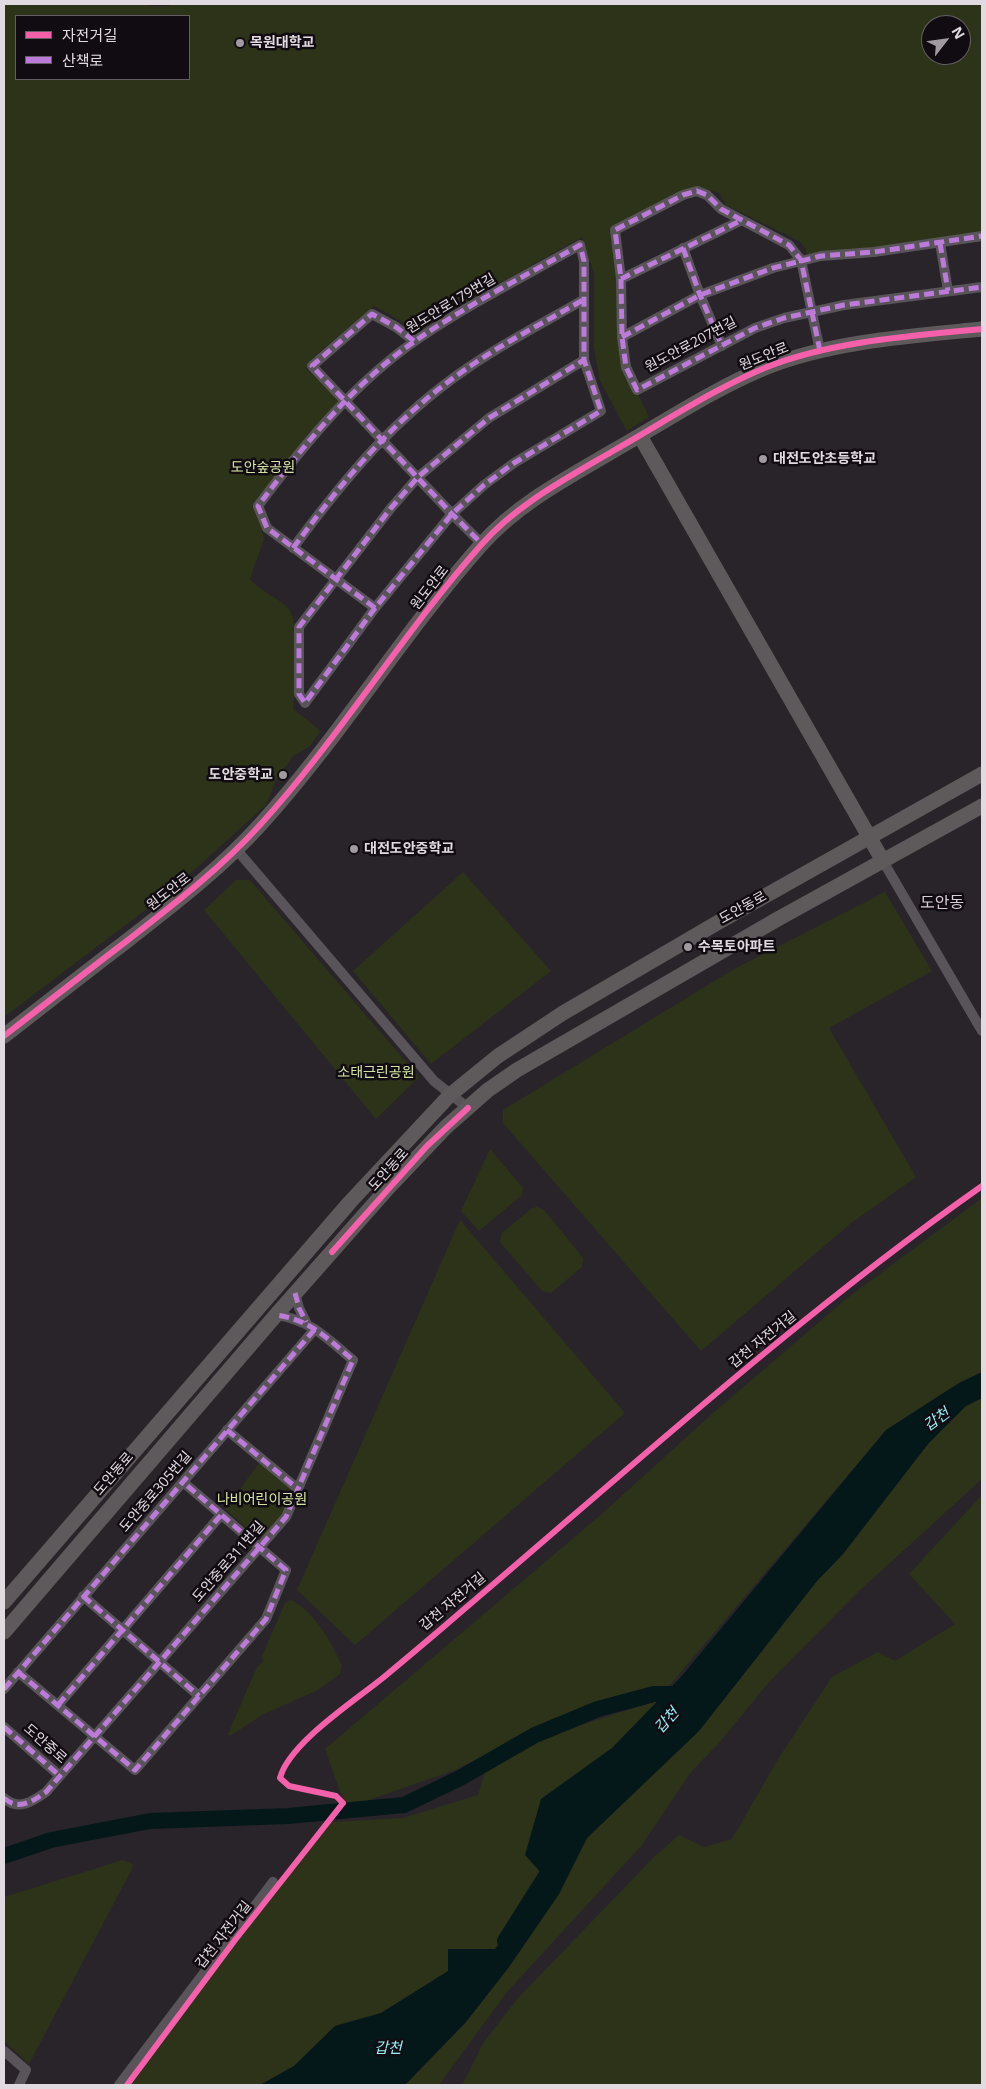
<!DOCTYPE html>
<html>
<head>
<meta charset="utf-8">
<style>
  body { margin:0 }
  #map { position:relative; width:986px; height:2089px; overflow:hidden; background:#292429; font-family:"Open Sans","Noto Sans KR",sans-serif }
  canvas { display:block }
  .frame { position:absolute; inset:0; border:5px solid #e1dae0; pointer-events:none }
  .legend { position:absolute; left:15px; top:15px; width:175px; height:65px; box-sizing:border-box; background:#110c11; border:1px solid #645e64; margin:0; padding:6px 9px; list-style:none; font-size:15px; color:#e1dae0 }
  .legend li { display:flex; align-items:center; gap:10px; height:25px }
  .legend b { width:25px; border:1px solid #645e64 }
  .north { position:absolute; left:921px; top:15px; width:50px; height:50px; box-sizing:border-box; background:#110c11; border:1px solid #645e64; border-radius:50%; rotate:60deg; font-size:14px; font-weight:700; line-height:20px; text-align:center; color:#e1dae0 }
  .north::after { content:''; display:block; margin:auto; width:18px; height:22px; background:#a19aa0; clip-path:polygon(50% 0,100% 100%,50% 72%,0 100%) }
</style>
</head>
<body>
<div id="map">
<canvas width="986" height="2089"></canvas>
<div class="frame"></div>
<ul class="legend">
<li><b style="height:6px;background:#f560ab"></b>자전거길</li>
<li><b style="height:6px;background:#bd7bd9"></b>산책로</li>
</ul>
<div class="north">N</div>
</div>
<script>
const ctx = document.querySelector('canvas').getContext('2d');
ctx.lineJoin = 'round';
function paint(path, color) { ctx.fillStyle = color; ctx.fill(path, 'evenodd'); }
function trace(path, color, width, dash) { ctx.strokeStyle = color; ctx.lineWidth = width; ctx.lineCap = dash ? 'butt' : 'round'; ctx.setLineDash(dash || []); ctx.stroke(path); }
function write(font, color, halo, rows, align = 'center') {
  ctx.font = font + ' "Open Sans","Noto Sans KR",sans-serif'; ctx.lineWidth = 5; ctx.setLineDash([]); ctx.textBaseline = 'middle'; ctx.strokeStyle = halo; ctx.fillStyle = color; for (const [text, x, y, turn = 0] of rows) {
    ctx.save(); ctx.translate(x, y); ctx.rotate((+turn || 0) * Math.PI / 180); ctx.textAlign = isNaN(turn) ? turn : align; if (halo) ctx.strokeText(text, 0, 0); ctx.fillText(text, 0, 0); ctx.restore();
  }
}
const green = new Path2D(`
  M4,4H149V6H169L171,4H982V231L880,249L813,257L806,253V249L799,241L726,205L719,193L697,187L614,231L625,368L649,417L627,431L600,381L594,348V274L582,237L446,313L418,332H409L401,321L374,306L311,359L306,369L340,399L256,505L264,539L250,579C262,593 276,596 287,607C303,624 295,687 293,709L321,731L309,747L293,756L276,780L266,805L203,862L164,896L4,1017ZM16,16H189V79H16ZM931,25H961V55H931Z
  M463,872L551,971L431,1064L353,971Z
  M236,880H250L419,1077L376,1119L204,910Z
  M885,892L932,971L829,1028L916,1177L850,1224L701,1351L503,1123V1110L734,969Z
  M490,1149L523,1188L522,1195L479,1231L461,1211Z
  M982,1198V1372L959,1383L886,1430L669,1686L650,1687L588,1704L455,1770L349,1807L341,1794L325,1749L604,1512L713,1413L846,1299Z
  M537,1207L545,1211L583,1258L582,1267L551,1293L542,1291L500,1242L502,1233L532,1208Z
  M460,1220L625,1413L355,1645L297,1590Z
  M982,1398V1479L858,1592L769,1682L719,1743L691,1772L641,1846L507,1992L439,2085H405L466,2022L509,1967L559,1894L587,1838L699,1731L817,1581L843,1554L928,1444L966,1406Z
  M260,1462L290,1488C295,1506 274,1525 263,1537L256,1536L225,1509Z
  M982,1495V2085H462L484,2042L518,1998L653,1858L679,1835L704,1847L732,1839L778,1759L832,1677L878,1652L895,1661L955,1624L909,1574Z
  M291,1600C316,1613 331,1642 342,1666L340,1674L318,1690L262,1715L230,1736L228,1734L257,1667L263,1662L262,1656L285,1603Z
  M659,1700L612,1748L541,1799L550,1883L495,1949H448L449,1971L381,2013L335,2026L294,2066L260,2085H131L234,1944L332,1822L403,1818L478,1795L485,1772L519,1749L587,1723Z
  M123,1860L134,1865L29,2064L4,2041V1897Z`);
const water = new Path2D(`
  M982,1372V1398L966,1406L928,1444L843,1554L817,1581L699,1731L587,1838L559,1894L509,1967L466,2022L405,2085H260L294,2066L335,2026L381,2013L448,1971V1949H495L550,1883L525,1855L541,1799L612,1748L680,1678L886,1430L959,1383Z`);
const river = new Path2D(`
  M4,1856L51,1840L150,1821L288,1816L404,1805L460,1778L535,1735L598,1709L654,1694H674L686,1699
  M505,1941L556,1860`);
const street = new Path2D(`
  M940,243L948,291
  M683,248L700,295L722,346
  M621,279L742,220
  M622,337L700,295L773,268L821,256L874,252L982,236
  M414,341L396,327L372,314L312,366L452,514L482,544
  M820,351L801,260L789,245L721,209L707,195L697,191L683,195L615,230L621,279L622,337L626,367L637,390L755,328L784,318L844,305L982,287
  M293,548C346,477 395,417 469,367C505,342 545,322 583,300
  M375,608L267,528L258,506C303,446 353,384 415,341C467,305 525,276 580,245L584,261V360L601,411L514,463L484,485L452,514L375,608L305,703L299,694V627L391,508L418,477L489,418L584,360
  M236,849L434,1081L468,1108
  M883,861L982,1031
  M295,1293L299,1308L306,1322
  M227,1430L298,1489
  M83,1596L199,1696
  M18,1672L135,1770L266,1619L286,1570L183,1482
  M4,1689L315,1329
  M58,1705L221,1515
  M4,1727L60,1776
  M4,1798C18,1811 32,1802 46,1792L286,1517L353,1360C328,1339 309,1319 276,1315
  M4,2051L26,2070L19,2085
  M119,2085L273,1882`);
const secondary = new Path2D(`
  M640,436L883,861
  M4,1036C45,1004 86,972 128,940C174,904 220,869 260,825C340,737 402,634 481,545C517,504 567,478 613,451C663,423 713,389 767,367C833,341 912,336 982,329
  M4,1602L350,1202L450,1095L498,1056L563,1013L717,923L982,774
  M4,1632L276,1315L388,1188L446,1127L488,1090L517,1070L776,920L982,806`);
const quiet = new Path2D(`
  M940,243L948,291
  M683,248L700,295L722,346
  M621,279L742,220
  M622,337L700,295L773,268L821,256L874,252L982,236
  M414,341L396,327L372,314L312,366L452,514L482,544
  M820,351L801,260L789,245L721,209L707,195L697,191L683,195L615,230L621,279L622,337L626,367L637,390L755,328L784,318L844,305L982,287
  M293,548C346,477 395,417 469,367C505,342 545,322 583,300
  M375,608L267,528L258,506C303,446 353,384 415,341C467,305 525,276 580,245L584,261V360L601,411L514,463L484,485L452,514L375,608L305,703L299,694V627L391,508L418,477L489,418L584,360
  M295,1293L299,1308L306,1322
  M227,1430L298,1489
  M83,1596L199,1696
  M18,1672L135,1770L266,1619L286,1570L183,1482
  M4,1689L315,1329
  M58,1705L221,1515
  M4,1727L60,1776
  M4,1798C18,1811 32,1802 46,1792L286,1517L353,1360C328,1339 309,1319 276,1315`);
const cycleway = new Path2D(`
  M4,1036C45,1004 86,972 128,940C174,904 220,869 260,825C340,737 402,634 481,545C517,504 567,478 613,451C663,423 713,389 767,367C833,341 912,336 982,329
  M332,1252L427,1146L468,1108
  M127,2085L235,1940L343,1803L336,1796L289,1786L280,1778C289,1743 356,1700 384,1677C408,1657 432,1637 455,1617C628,1470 797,1316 982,1186`);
const markers = [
  [240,43,5,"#a19aa0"],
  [763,459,5,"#a19aa0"],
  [283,775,5,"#a19aa0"],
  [354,849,5,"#a19aa0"],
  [688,947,5,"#a19aa0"]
];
const poiNames = [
  ["목원대학교",250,43],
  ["대전도안초등학교",773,459],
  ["도안중학교",273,775,"right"],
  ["대전도안중학교",364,849],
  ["수목토아파트",698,947]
];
const streetNames = [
  ["원도안로179번길",451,304,-31],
  ["원도안로207번길",691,345,-28],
  ["원도안로",764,357,-22],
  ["원도안로",430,588,-52],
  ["원도안로",169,892,-38],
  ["도안동로",743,908,-29],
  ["도안동로",389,1170,-48],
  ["갑천 자전거길",763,1340,-39],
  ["도안동로",114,1474,-49],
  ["도안중로305번길",156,1492,-49],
  ["도안중로311번길",229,1562,-49],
  ["갑천 자전거길",453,1602,-40],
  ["도안중로",45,1744,41],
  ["갑천 자전거길",224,1935,-52]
];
const parkNames = [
  ["도안숲공원",263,468],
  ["소태근린공원",376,1073],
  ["나비어린이공원",262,1500]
];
const waterNames = [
  ["갑천",937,1420,-36],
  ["갑천",667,1721,-48],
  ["갑천",388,2049]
];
const quarterNames = [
  ["도안동",942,903]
];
paint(green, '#2d3319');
paint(water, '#04181a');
trace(river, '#04181a', 16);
trace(street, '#595459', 10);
trace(secondary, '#5e5a5b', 15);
trace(quiet, '#bd7bd9', 5, [10, 5]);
trace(cycleway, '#f560ab', 6);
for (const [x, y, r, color] of markers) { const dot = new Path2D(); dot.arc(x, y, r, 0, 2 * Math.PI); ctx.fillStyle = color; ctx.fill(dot); trace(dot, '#110c11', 2); }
write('bold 14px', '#e1dae0', '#110c11', poiNames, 'left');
write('14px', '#e1dae0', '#110c11', streetNames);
write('14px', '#d3e3a3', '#110c11', parkNames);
write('italic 15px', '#96eff5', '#110c11', waterNames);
write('16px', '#d8cad6', '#110c11', quarterNames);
</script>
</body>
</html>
